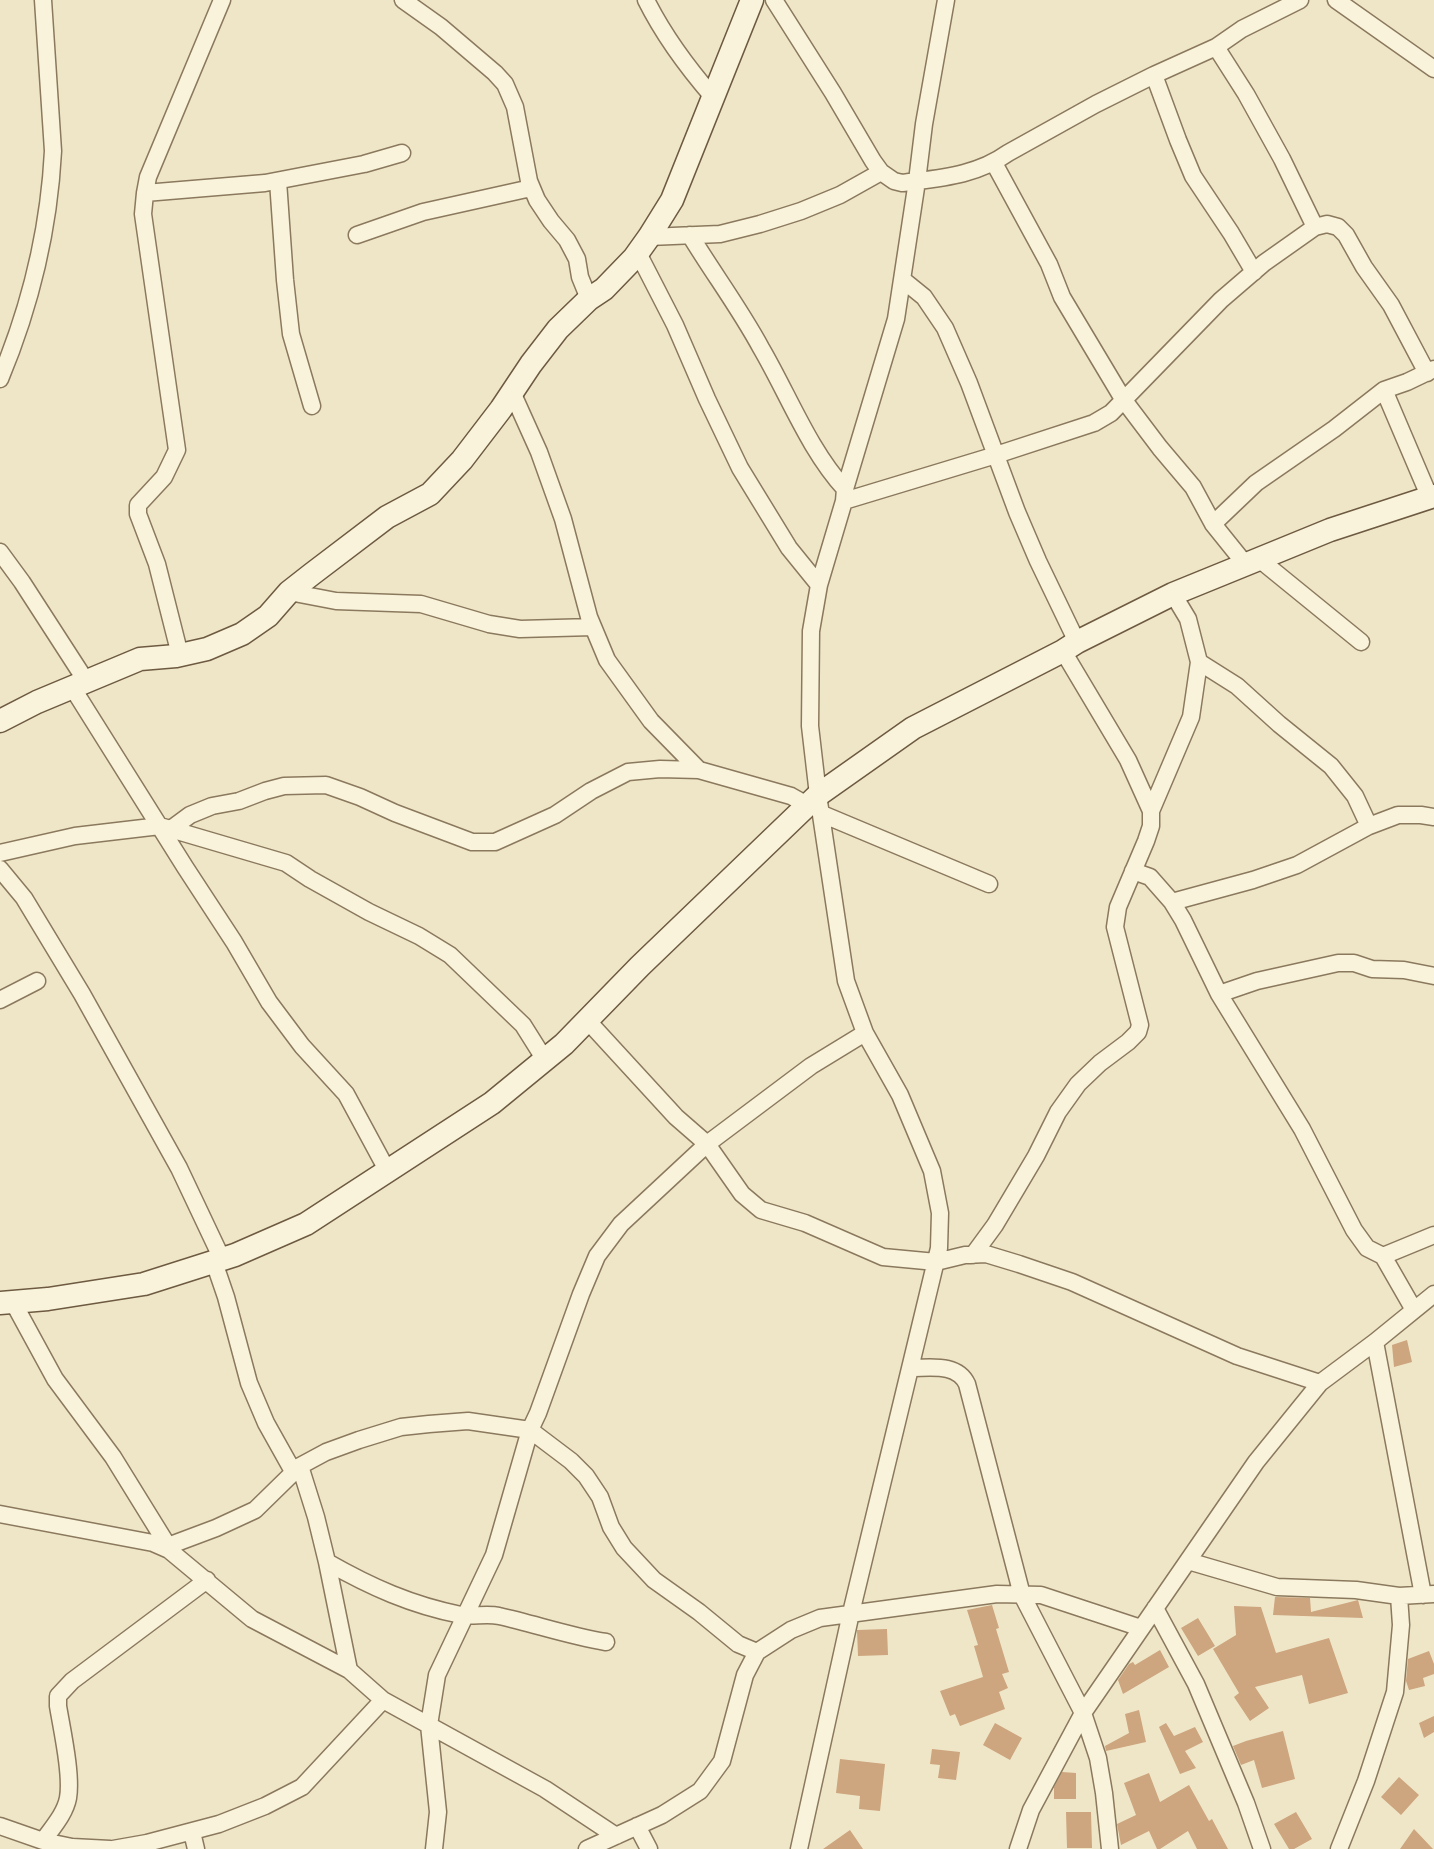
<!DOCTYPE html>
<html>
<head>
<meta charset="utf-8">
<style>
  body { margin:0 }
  canvas { display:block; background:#efe6c8 }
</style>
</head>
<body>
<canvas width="1434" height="1849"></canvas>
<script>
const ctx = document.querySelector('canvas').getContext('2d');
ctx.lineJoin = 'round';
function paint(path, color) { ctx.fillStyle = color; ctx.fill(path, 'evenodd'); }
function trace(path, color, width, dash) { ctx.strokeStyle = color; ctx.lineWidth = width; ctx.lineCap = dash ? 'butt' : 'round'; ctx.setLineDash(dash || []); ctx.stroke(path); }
const building = new Path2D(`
  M1407,1340L1412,1362L1394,1367L1392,1345Z
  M1275,1597L1310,1598L1311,1612L1358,1600L1363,1618L1273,1615Z
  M992,1605L999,1628L996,1629L1009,1672L1002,1674L1008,1688L999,1692L1005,1709L960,1726L955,1714L950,1716L940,1691L983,1677L974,1646L978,1645L967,1610Z
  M1234,1606L1261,1607L1276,1653L1329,1638L1348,1693L1309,1704L1302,1675L1255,1687L1269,1708L1250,1721L1234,1697L1239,1693L1213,1649L1236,1635Z
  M1198,1618L1215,1646L1198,1656L1181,1628Z
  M887,1629L888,1655L858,1656L857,1630Z
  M1160,1650L1169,1667L1123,1694L1118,1680L1129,1664L1133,1662L1135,1665Z
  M1429,1651L1434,1664V1674L1423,1678L1425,1686L1409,1690L1406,1681L1408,1659Z
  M1139,1710L1146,1742L1106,1751L1105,1746L1129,1733L1125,1714Z
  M1434,1716V1732L1424,1738L1419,1723Z
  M995,1723L1022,1738L1010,1760L983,1745Z
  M1166,1723L1174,1736L1195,1727L1203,1742L1185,1751L1196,1768L1180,1774L1159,1727Z
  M1283,1731L1295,1779L1262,1788L1254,1760L1241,1765L1233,1746L1246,1741Z
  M932,1749L960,1752L956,1780L938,1778L940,1765L930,1764Z
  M840,1759L885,1764L880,1811L859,1809L860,1796L836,1793Z
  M1062,1772L1076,1773V1799H1054V1787Z
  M1149,1773L1160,1802L1189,1785L1209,1821L1212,1819L1228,1849H1197L1188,1831L1160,1849H1157L1149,1831L1121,1845L1117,1824L1136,1815L1124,1783Z
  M1399,1777L1419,1795L1401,1815L1381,1797Z
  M1066,1812H1091L1092,1848H1067Z
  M1296,1812L1312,1839L1294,1849H1289L1274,1824Z
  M1414,1829L1433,1849H1400Z
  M850,1830L863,1849H823Z`);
const street = new Path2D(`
  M403,0L441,27L495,73L505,84L515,107L529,181L537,200L551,221L567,240L577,259L580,277L589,299
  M646,0C664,36 687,67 713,97
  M774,0L833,93L873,161L881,172L894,181L902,183C939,178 976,176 1008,153L1096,104L1154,75L1216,47L1242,29L1300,0
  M1336,0L1434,69
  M1216,47L1246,94L1282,159L1315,227
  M1154,75L1178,140L1193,176L1231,233L1254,272
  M994,163L1049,264L1062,297L1123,399L1160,448L1193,487L1213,524L1246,565
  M278,181L285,280L291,334L312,406
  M145,193L265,183L364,164L402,153
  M357,235L423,212L531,188
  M690,235C713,273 740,309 761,348C788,394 809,450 845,489
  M649,237L720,234L760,224L801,211L840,195L881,172
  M638,253L675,325L707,399L740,468L789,548L819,585
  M903,280L924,297L945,328L969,383L1017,512L1038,561L1077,642
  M0,379C30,307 49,229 53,151L43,0
  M1384,390L1430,498
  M512,392L539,452L563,519L589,617L607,660L651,721L699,770
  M844,501L996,455L1094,423L1111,413L1221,300L1264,263L1315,227L1327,224L1338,227L1346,235L1364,267L1391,305L1427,373
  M1213,524L1256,483L1334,429L1384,390L1407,382L1434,369
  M0,552L22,582L86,681
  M1259,559L1361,642
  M289,592L336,601L421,604L489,624L520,629L593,627
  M180,655L157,564L138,514V505L164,477L177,450L143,214L145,193L148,177L222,0
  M1199,662L1237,686L1279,724L1331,766L1355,796L1369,826
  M72,687L185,867L234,942L269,1002L302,1046L346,1094L387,1170
  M1151,811L1191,717L1199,662L1188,619L1173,594
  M822,814L989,884
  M171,829L190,815L212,806L239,801L265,791L284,786L326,785L360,797L395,813L472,842H495L555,815L591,791L628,772L660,769L699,770L791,796L807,805
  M0,853L75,836L160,826L286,863L310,879L369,912L419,936L450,955L523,1025L545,1060
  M0,869L24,898L82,994L179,1168L222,1259
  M1133,871L1150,877L1172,902L1183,920L1219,994L1302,1129L1354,1230L1367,1248L1383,1256L1414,1310
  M1172,902L1253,880L1297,865L1369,826L1398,815H1421L1434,817
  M1219,994L1257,981L1338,963H1354L1372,969L1404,970L1434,976
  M0,1000L37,981
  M586,1019L676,1117L707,1144L742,1194L761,1210L805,1223L883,1257L936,1262L965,1255L986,1254L1019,1264L1072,1282L1237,1356L1320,1383
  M973,1255L995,1225L1036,1156L1058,1112L1078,1084L1100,1063L1128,1042L1138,1032L1140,1025L1115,927L1118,907L1146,841L1151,826V811L1128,760L1063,651
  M1383,1256L1434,1235
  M214,1262L226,1297L249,1383L266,1423L294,1473
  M13,1302L55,1379L113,1457L168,1546L169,1550
  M1375,1342L1423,1595
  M911,1368C931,1368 957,1363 967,1384L1022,1595L1083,1713L1098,1758L1104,1793L1110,1849
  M300,1466L316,1517L327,1562L349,1670
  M0,1514L153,1543L169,1550L252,1619L349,1670L383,1700L545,1789L616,1836
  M168,1546L216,1528L255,1510L300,1466L326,1452L359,1440L401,1427L429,1424L468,1421L530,1430L571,1461L586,1476L600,1497L611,1527L624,1548L654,1580L699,1612L738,1644L757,1652
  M1188,1561L1277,1587L1356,1590L1399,1596L1434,1594
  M327,1562C371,1587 411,1605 461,1615C473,1617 487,1613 499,1616C535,1624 569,1636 606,1642
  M1155,1608L1196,1684L1246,1803L1262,1849
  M0,1826L43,1841L72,1847L110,1849
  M637,1826L649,1849
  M192,1832L196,1849
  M43,1841C52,1828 65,1814 68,1798C72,1775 62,1730 58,1706V1696L72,1681L207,1580
  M113,1849L147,1843L219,1824L265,1806L302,1787L383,1700
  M434,1849L438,1812L429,1725L437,1675L494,1555L530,1430L538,1413L581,1294L597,1256L621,1224L707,1144L811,1066L865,1033
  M587,1849L662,1815L700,1791L722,1761L745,1675L757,1652L791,1630L820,1618L997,1594L1041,1595L1141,1628
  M799,1849L851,1613L939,1248L940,1213L932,1171L900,1095L865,1033L846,981L818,795L810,726L811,631L819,585L844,501L845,489L896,319L917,181L924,124L946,0
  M1018,1849L1031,1810L1083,1713L1256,1462L1320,1383L1375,1342L1434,1294
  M1339,1849L1366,1781L1395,1692L1401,1625L1399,1596`);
const secondary = new Path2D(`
  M0,721L37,702L140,659L176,656L207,649L242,634L268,616L289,592L312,574L387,517L430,494L462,460L501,409L531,364L558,329L589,299L604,289L634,258L649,237L672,200L752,0
  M0,1303L48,1299L144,1284L235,1255L306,1224L492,1103L564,1044L640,966L818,795L913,728L1063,651L1077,642L1173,594L1259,559L1330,530L1434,496`);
paint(building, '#cda57e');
trace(street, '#8b795d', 19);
trace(secondary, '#6d5a40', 25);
trace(street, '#f9f3dc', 16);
trace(secondary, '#f9f3dc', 22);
</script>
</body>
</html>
